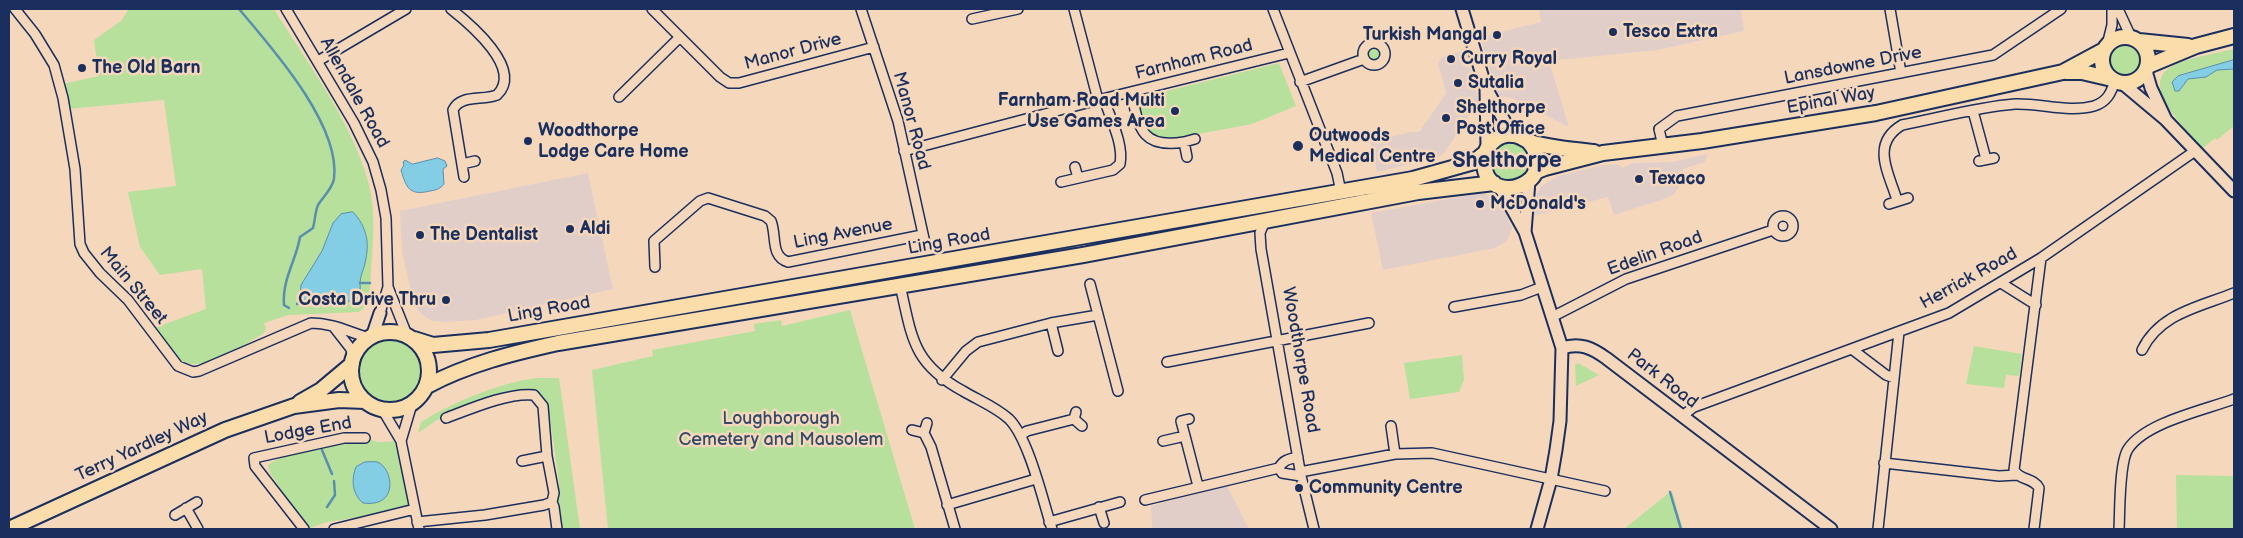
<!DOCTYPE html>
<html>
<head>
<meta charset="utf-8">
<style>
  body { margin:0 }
  #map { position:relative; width:2243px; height:538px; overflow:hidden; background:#f5d8bc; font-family:"Balsamiq Sans",sans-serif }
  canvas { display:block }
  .frame { position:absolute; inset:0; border:10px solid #1b2f5e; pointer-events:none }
</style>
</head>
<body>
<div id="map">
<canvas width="2243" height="538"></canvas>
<div class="frame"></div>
</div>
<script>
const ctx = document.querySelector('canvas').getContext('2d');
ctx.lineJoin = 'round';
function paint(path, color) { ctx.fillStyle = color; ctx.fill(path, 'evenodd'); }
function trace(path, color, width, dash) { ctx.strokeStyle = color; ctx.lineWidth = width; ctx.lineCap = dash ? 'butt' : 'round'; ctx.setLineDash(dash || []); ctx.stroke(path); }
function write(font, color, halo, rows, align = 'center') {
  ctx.font = font + ' "Balsamiq Sans",sans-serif'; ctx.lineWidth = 5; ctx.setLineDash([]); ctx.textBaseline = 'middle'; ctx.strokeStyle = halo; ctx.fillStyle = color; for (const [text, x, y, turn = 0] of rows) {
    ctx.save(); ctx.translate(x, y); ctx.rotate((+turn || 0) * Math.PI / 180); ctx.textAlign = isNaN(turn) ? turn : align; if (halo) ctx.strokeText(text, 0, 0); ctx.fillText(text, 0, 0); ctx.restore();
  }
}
const built = new Path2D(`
  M1539,9H1741L1744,31L1657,50L1549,61L1569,127L1512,98L1498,96L1480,37L1541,22Z
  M1466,50L1481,111L1472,113L1469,116L1444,153L1439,157L1377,172L1370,142L1411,132H1419L1446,93L1438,63L1442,57Z
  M1707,154L1705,162L1683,169L1680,186L1673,195L1661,200L1614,215L1608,197L1533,216L1537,194L1541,186L1558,176L1603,165L1617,164L1623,168L1632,163L1673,162Z
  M588,173L613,289L476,320L446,322L433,321L422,315L414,305L402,252L400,211Z
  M1481,193L1490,194L1495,198L1505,211L1512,228L1507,241L1495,248L1383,270L1371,213Z
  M1226,484L1249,529H1152L1151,506Z`);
const green = new Path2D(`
  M129,9H274C307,63 359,131 371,194C375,218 373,245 371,270C370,283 372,304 359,312L288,315L264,323L266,328L264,333C247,343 201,374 182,361C171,353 163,338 154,328L206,309L202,269L160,275L140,247L128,192L176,186L164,100L68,109L63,84L99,76L94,40L121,21Z
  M1363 54a11 11 0 1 1 22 0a11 11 0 1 1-22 0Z
  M2108 60a17 17 0 1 1 34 0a17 17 0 1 1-34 0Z
  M2234,49V126L2217,140L2215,138L2203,148C2188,131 2138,86 2171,67C2189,57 2214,54 2234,49Z
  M1279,63L1296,106L1252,124L1166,140C1144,136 1140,121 1140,101L1143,97Z
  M1490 162a20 20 0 1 1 40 0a20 20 0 1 1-40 0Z
  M850,310L915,529H608L592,370L653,356L652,350L755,331L754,324L781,320L782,326Z
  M351 371a39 39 0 1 1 78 0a39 39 0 1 1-78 0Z
  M1974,346L2022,354L2019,376L2006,375L2004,388L1966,384Z
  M1462,355L1464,380L1459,392L1410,399L1404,363Z
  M1578,363L1599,375L1576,386L1575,365Z
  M537,378H559L580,529H557L552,502L558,500L559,483L550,417L543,406L528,394L437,420L418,433L421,422C451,403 501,382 537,378Z
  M365,438L378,442L401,441L415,509L327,522L307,529L270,473L268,465C295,447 334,444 365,438Z
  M2176,475L2234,476V529H2177Z
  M1672,491L1683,529H1624L1670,492Z`);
const water = new Path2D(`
  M2234,60V69L2217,70L2206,77L2188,79L2179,91H2175L2172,82L2178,76Z
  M438,158L445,161L447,166L443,169L444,184C440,189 436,190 430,191C410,196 406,188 401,170L404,165L403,162L405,160L412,164Z
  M353,212C367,227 370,243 365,263C364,269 360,276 360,283C360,289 361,292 359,298C345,304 312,308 300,297L301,285L322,251L333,223L341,214Z
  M365,462C369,462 374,461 377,462C392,466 401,508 363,503C352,494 351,479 356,467Z`);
const stream = new Path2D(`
  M239,9C272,48 341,125 334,179C332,189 323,197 318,205C315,212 315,221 313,228L300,237C296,261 282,279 284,305L289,308
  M360,283H370
  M297,304L304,301
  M322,450L332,474
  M1670,492L1681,529
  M327,507L335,495L334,481`);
const minor = new Path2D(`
  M15,9L35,34L54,65L63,98L75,169L80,244L84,253L100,273L128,300L178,366L193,372L199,371L311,323C332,323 349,332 369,338
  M286,9L354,123L373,162L381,190L386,218L388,287L407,335
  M451,9C470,24 524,69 497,95C482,101 461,94 453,110L464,177
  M652,9L720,77L729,83H739L874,47
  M861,9L898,121L925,243
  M1074,9L1098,100
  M1273,9L1337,173L1341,192
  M1890,9L1901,73
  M2118,9L2131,37
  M972,19L1018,9
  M1363 54a11 11 0 1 1 22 0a11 11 0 1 1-22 0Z
  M2107,45L2112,25V9
  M318,61L406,9
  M1300,82L1364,59
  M1131,92C1139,128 1141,149 1184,142L1187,157
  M619,97L680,37
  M1973,111L1986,159
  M1184,142L1195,139
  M1663,146L1659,129L1677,116L1993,55L2061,9
  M904,151L1098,100L1289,53
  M1979,161L1994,158
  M462,164L475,161
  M1075,167L1078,178
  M1061,182L1113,170L1120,164C1124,144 1110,118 1104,99
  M1897,200C1889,173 1870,144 1902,125C1939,118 1977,107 2015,104C2041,103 2069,113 2094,106C2107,102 2111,93 2115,81
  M1889,204L1908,198
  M1773 226a10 10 0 1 1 20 0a10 10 0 1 1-20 0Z
  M1265,221L1260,233L1261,249L1301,476L1314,529
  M655,267L654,241L700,201L708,198L765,216L771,221C777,236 770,256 788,262L922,235
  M2001,283L2036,305
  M1090,284L1118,391
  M900,285C912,337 912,363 963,391C978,400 996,407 1009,419C1029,439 1043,501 1052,529
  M1454,307L1521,295L1542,287
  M380,313L388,287
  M1552,317L1626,279L1773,230
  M1051,323L1058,351
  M333,326L351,349L353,359
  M1853,350L1886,375L1894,378
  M2142,350C2160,313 2200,307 2234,293
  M1167,362L1369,323
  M942,380L966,351L978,342L1051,323L1098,315
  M382,409L401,441L419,529
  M1076,412L1074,419L1082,426
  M1682,416L1694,407L1949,313L2041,258L2195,151
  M1391,426L1395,454
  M912,430L924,433L927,423
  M924,433L931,447L955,529
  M1021,435L1027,431L1074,419
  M1185,436L1198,486
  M401,441L412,404
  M1163,441L1185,436L1181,421L1189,419
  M1298,457C1289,459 1283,460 1279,468L1282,473L1301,476
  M522,461L547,456
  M1884,463L1999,476L2017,475
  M1300,472L1395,454L1432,453L1605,491
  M1145,500L1279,468
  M552,502L554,507L557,529
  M947,505L1036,479
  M1099,507L1104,523
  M186,508L198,529
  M175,515L197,502
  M417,522L485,515L544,505L552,502L554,493L547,456L543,406L534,395C509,392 470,409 446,418
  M1049,522L1120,502
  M304,529L255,466L254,458L344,438H365
  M334,529L415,509
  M1878,529L1899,332
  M2034,529L2039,488C2033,477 2020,481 2014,470L2041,258
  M2119,529C2120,512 2119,463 2128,449C2146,422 2205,410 2234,399`);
const tertiary = new Path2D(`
  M1462,9L1486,88L1506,124L1521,137
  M2146,71L2151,88L2166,120L2234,191
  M2122,83L2165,119
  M1486,88L1487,147
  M1500,187L1525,232L1562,348L1560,421L1556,450L1551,479L1537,529
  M1525,232L1529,181
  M372,337L380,313
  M1562,348C1580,342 1592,348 1606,358L1831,529`);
const primary = new Path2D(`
  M2102 60a23 23 0 1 1 46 0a23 23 0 1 1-46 0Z
  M2139,41L2188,46
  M2148,66L2196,46L2234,36
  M2066,72H2082L2112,79
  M1528,141C1565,182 1486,211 1484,163C1483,154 1488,145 1495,140C1500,136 1507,134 1513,135C1520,135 1524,140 1530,142C1551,148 1573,150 1594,152
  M1535,172L1545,168L1603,153L1702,141L1876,113L2063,72L2104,50
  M351 371a39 39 0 1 1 78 0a39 39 0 1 1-78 0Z
  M414,339L433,345L489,340L1413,179L1474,162L1485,153
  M427,386C468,364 513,353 558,343L1083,255L1418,192L1494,183
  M300,402L321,390L352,364
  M9,529L225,430L294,406L339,400L365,401`);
const markers = [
  [1613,32,5,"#1b2f5e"],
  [1497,35,5,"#1b2f5e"],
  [1451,59,5,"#1b2f5e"],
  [82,68,5,"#1b2f5e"],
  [1458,83,5,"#1b2f5e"],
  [1175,111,5,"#1b2f5e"],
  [1446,118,5,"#1b2f5e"],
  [528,141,5,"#1b2f5e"],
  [1298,146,6,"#1b2f5e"],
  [1639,179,5,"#1b2f5e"],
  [1480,204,5,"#1b2f5e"],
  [570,229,5,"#1b2f5e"],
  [420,235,5,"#1b2f5e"],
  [446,300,5,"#1b2f5e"],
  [1299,488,5,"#1b2f5e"]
];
const poiNames = [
  ["Tesco Extra",1623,32],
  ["Turkish Mangal",1487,35,"right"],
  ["Curry Royal",1461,59],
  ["The Old Barn",92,68],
  ["Sutalia",1468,83],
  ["Farnham Road Multi",1165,101,"right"],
  ["Use Games Area",1165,122,"right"],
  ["Shelthorpe",1456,108],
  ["Post Office",1456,129],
  ["Woodthorpe",538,131],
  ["Lodge Care Home",538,152],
  ["Outwoods",1309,136],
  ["Medical Centre",1309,157],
  ["Texaco",1649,179],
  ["McDonald's",1490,204],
  ["Aldi",580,229],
  ["The Dentalist",430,235],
  ["Costa Drive Thru",436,300,"right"],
  ["Community Centre",1309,488]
];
const streetNames = [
  ["Manor Drive",793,52,-15],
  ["Farnham Road",1194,60,-14],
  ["Lansdowne Drive",1853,66,-11],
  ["Allendale Road",354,93,61],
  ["Epinal Way",1831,101,-10],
  ["Manor Road",911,121,75],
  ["Ling Avenue",843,234,-11],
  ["Ling Road",949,242,-10],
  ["Edelin Road",1655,254,-20],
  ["Herrick Road",1969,279,-29],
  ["Main Street",133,286,50],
  ["Ling Road",549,310,-10],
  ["Woodthorpe Road",1300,360,80],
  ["Park Road",1662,379,38],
  ["Lodge End",308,431,-10],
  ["Terry Yardley Way",142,447,-25]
];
const parkNames = [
  ["Loughborough",781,419],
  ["Cemetery and Mausolem",781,440]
];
const districtNames = [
  ["Shelthorpe",1507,161]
];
paint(built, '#e2cec9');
paint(green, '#b6e09c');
paint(water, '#84cee5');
trace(water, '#5a8eaf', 1);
trace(stream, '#5a8eaf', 2.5);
trace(minor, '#1b2f5e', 12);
trace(tertiary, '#1b2f5e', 15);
trace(primary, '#1b2f5e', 18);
trace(minor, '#f5d8bc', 9);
trace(tertiary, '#f5d8bc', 11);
trace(primary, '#faddab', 14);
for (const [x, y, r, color] of markers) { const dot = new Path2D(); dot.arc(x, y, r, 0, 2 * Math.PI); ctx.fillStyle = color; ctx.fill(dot); trace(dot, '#f5d8bc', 2); }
write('bold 18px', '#1b2f5e', '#f5d8bc', poiNames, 'left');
write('18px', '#1b2f5e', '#f5d8bc', streetNames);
write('18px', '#324a67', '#f5d8bc', parkNames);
write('bold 22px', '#1b2f5e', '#f5d8bc', districtNames);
</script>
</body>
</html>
